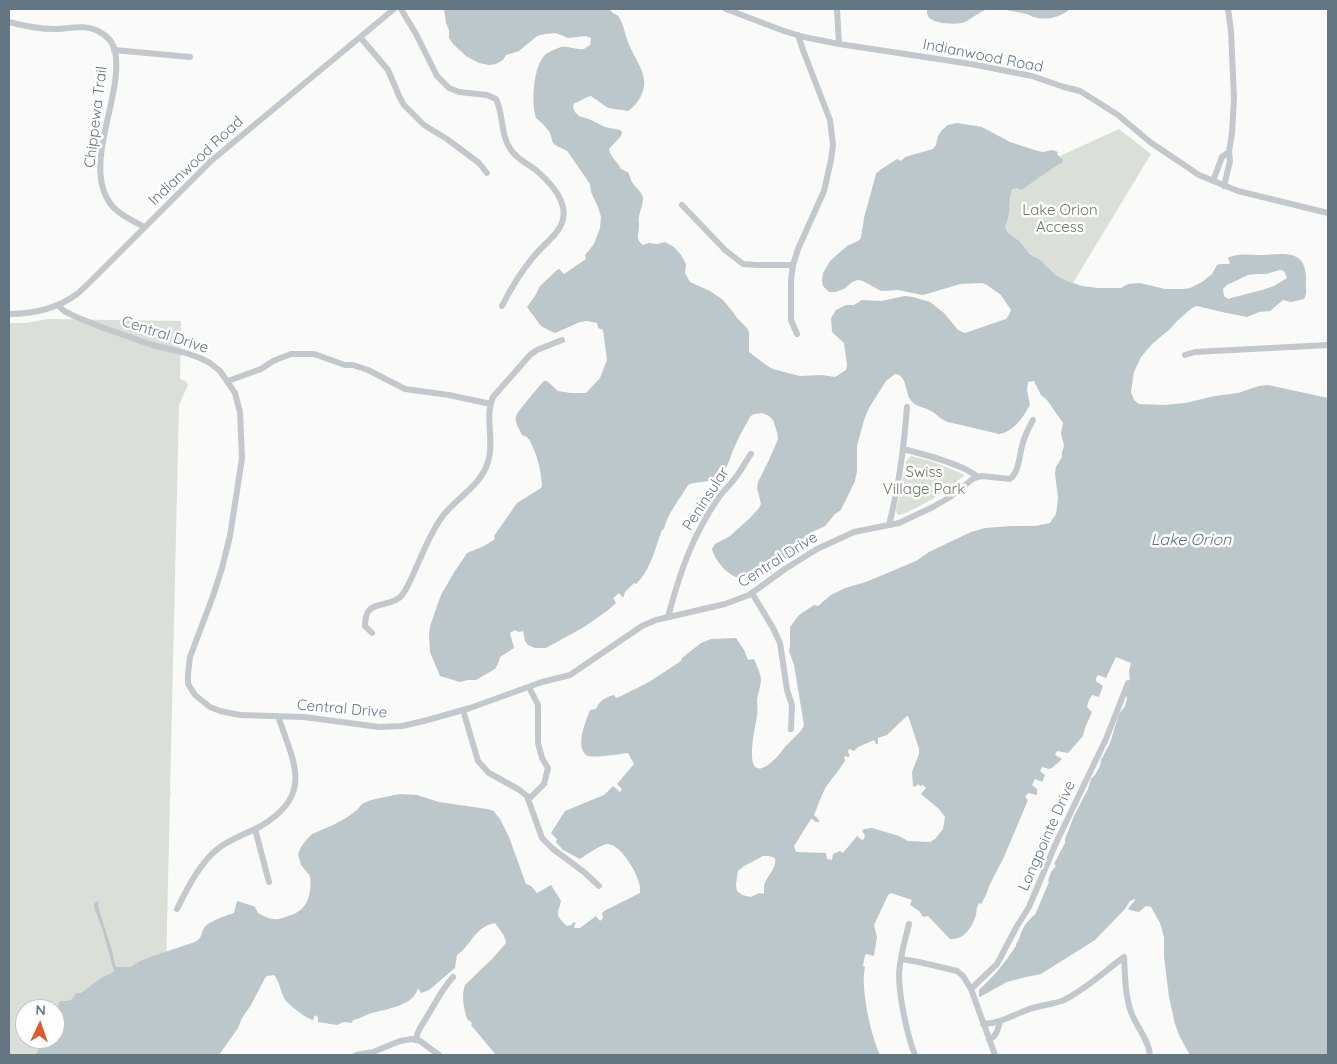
<!DOCTYPE html>
<html>
<head>
<meta charset="utf-8">
<style>
  body { margin:0 }
  #map { position:relative; width:1337px; height:1064px; overflow:hidden; background:#fafaf8; font-family:Quicksand,sans-serif }
  canvas { display:block }
  .frame { position:absolute; inset:0; border:10px solid #657683; pointer-events:none }
  .north { position:absolute; left:15px; top:999px; width:50px; height:50px; box-sizing:border-box; background:#fff; border:1px solid #c1c8cd; border-radius:50%; rotate:3deg; font-size:14px; font-weight:700; line-height:20px; text-align:center; color:#657683 }
  .north::after { content:''; display:block; margin:auto; width:18px; height:22px; background:#e4572e; clip-path:polygon(50% 0,100% 100%,50% 72%,0 100%) }
</style>
</head>
<body>
<div id="map">
<canvas width="1337" height="1064"></canvas>
<div class="frame"></div>
<div class="north">N</div>
</div>
<script>
const ctx = document.querySelector('canvas').getContext('2d');
ctx.lineJoin = 'round';
function paint(path, color) { ctx.fillStyle = color; ctx.fill(path, 'evenodd'); }
function trace(path, color, width, dash) { ctx.strokeStyle = color; ctx.lineWidth = width; ctx.lineCap = dash ? 'butt' : 'round'; ctx.setLineDash(dash || []); ctx.stroke(path); }
function write(font, color, halo, rows, align = 'center') {
  ctx.font = font + ' Quicksand,sans-serif'; ctx.lineWidth = 5; ctx.setLineDash([]); ctx.textBaseline = 'middle'; ctx.strokeStyle = halo; ctx.fillStyle = color; for (const [text, x, y, turn = 0] of rows) {
    ctx.save(); ctx.translate(x, y); ctx.rotate((+turn || 0) * Math.PI / 180); ctx.textAlign = isNaN(turn) ? turn : align; if (halo) ctx.strokeText(text, 0, 0); ctx.fillText(text, 0, 0); ctx.restore();
  }
}
const green = new Path2D(`
  M1119,129L1151,154L1073,283C1059,280 1050,268 1039,260C1027,251 1015,242 1006,230L1005,226L1007,224L1011,193L1014,189L1018,188L1021,190L1023,189L1056,166L1062,163L1060,156Z
  M48,319L181,321L180,379L186,381L188,385L179,405L170,792L171,795L170,797L164,1055H9V323H26ZM25,1009H55V1039H25Z
  M911,456L931,461L963,474L964,475L963,477C943,493 923,506 900,515L897,514L896,509L898,503L906,462Z`);
const water = new Path2D(`
  M444,9H610C612,14 614,13 618,16C623,21 625,35 628,42C635,61 651,76 641,96C637,103 634,107 628,111L608,108L591,96C584,97 581,102 574,103L573,107L575,112L579,116L591,120L605,127L620,130L622,132L621,136L609,149C610,157 618,162 621,169C631,173 628,173 632,182C635,188 642,191 643,198C643,205 640,210 639,217C638,219 639,222 639,225C639,233 635,240 643,245L649,243L657,244L665,242L674,247L681,255L686,264L685,273L690,282L710,291L723,300L733,312L737,318L747,328L749,332V352L766,365L773,369L792,374L800,376L822,375L835,377L846,370L847,365L844,343L832,332L831,318L836,310L846,305H854L862,300L881,301L905,296L913,297L930,302L944,313L958,330L965,333L1006,319L1009,315L1011,310L1001,295L987,285L982,283L960,284L927,294L922,295L898,290L881,291L863,281L858,280L852,282L844,289L835,292H829L823,286L822,281L823,273L830,261L847,246L858,241L861,238L864,218L876,174L880,170L897,159L901,161L905,157L933,149L936,145L938,136L942,130L948,125L957,123L982,127L1010,142L1038,151L1043,152L1052,150L1058,152L1057,154L1063,160L1062,163L1056,166L1023,189L1021,190L1017,188L1012,190C1008,202 1011,216 1005,227L1008,233L1019,241L1030,254L1040,260L1056,275L1067,281L1082,286L1098,288H1121L1128,284L1140,283L1165,289H1184L1190,288L1202,282L1212,274L1217,265L1220,264H1229L1230,263L1228,258C1237,253 1247,255 1258,255C1280,255 1307,246 1306,280C1305,287 1308,293 1304,299L1291,302L1283,300L1270,311L1259,312L1247,317L1222,312L1197,306L1192,308L1177,321L1170,329L1152,344L1141,357L1134,372L1131,392L1134,400L1139,404L1164,405L1185,403L1215,396L1238,393L1259,386L1268,385L1328,398V1055H1190L1180,1037L1175,1024L1169,997L1164,957V937L1160,923L1151,907L1146,906L1139,912L1130,910L1128,909L1135,900V899L1130,901L1125,909L1095,940L1041,974L1026,977L1007,982L980,997L979,996V990L995,974L1007,959L1016,946V944C1020,939 1020,934 1023,929C1025,923 1030,920 1034,915H1035L1049,882L1048,881L1051,872L1056,866L1054,864L1055,862L1065,843V839L1074,816L1088,789L1091,779L1095,775L1100,766L1101,760L1110,743L1119,714L1125,706L1127,698L1126,695L1130,683L1129,671L1131,663L1116,657L1106,678L1098,675L1096,678V681L1103,686L1099,697L1092,695L1089,700L1087,707L1092,712L1085,728L1083,736L1068,753L1057,751L1055,755L1062,759L1052,768L1049,769L1042,767L1040,771L1045,775L1042,782L1035,779L1032,785L1037,789V795L1028,793L1025,797L1028,800L1004,857L990,884L986,895L981,904L979,903C976,908 977,910 976,915C972,927 965,940 950,939L928,916L923,917L919,911L910,905L912,900L891,893L888,895L874,925L877,937L874,955L873,956L867,954L865,955L863,966L865,967C860,987 871,1036 880,1055H496L471,1025L472,1023L467,1019C464,1009 461,995 465,985L493,958L506,943C505,934 499,929 495,923C474,927 472,945 457,955L455,968L429,990L421,993L418,988C414,1006 386,1009 372,1013C365,1015 360,1019 353,1020L352,1023L344,1022L337,1025L318,1022V1017L315,1015L313,1020C307,1019 287,1004 284,998C280,990 280,982 274,975L267,976L265,978L251,1005L242,1018L238,1028L219,1055H36L42,1039H55V1012L60,1001H67L71,1000L76,993H81L101,978L112,973L114,971L102,928L94,907V904L98,901L99,903L98,905C101,918 106,931 110,944C113,952 113,959 116,967H131L140,961L150,957L195,942C203,937 200,935 204,928C207,922 227,915 234,913L237,901L253,906L255,907L258,913C262,915 267,918 272,919C278,920 283,918 288,916C308,911 312,894 310,876L301,865L298,854L301,847L307,839L312,834L333,825L346,818L357,810L362,804L371,800L399,794L417,795L439,802L487,809L494,811L495,813L500,819L509,837L526,884L531,886L537,893L551,885L561,901C557,917 555,914 567,926L571,925L574,922L576,923L574,926L575,928H580L596,916L600,921L603,918L602,913L604,911L640,893C643,880 621,843 607,844C600,845 586,855 580,859L563,850L556,842L557,839L551,833L565,811L604,795L613,786L620,792L622,789L617,784L634,764L628,753C621,754 590,759 586,755C575,745 586,721 590,710L596,709C599,701 606,697 614,695L616,698L619,697L649,682L681,661L682,658L701,643L711,639L736,638L744,650L748,660L754,659C757,666 761,674 761,681C760,688 758,694 757,700C757,705 758,711 757,716C755,729 740,791 774,760C780,755 783,748 789,743C794,737 801,733 804,725L794,665L789,651L790,645V627L799,615L814,605L818,606L831,595L845,588L866,582L916,561L929,552L971,532L985,528L1012,526H1035L1050,523L1056,514L1057,507L1058,497L1055,474L1056,467L1062,457V452L1064,446L1061,433L1063,423L1047,400L1041,395L1034,381L1028,382L1027,390L1030,405C1023,417 1014,432 999,434L948,422C941,420 937,414 931,411C924,407 915,407 910,399C905,391 907,375 895,374L886,381L869,408L864,420L857,446V471L855,481L841,510L835,514L825,526L806,535L795,551L791,552L786,558L778,560L757,579H753L749,576C736,586 714,561 712,549L715,544L730,536L750,518L759,508L761,504L757,488L758,482L769,460L778,439L777,432L773,420L769,416L762,413L755,414L752,415L750,417C745,426 739,436 735,446C729,458 728,473 715,479C706,483 696,481 688,485C680,499 667,514 664,529L662,530C655,548 651,570 636,584L634,583L625,592L623,598L619,593L613,598L616,603L607,611L584,627L546,648H535L528,645L525,641L523,631L519,632L515,630L510,633L514,648L500,657L498,664L495,669L476,680H468L460,682L440,676L430,652L429,635L430,626L441,595L453,574L467,553L484,546L495,539L494,536L517,503L541,488L542,486C541,469 537,454 529,439H528L527,437L522,435C520,430 514,422 516,416C518,411 540,385 544,381H547L558,391L571,393H586L600,378L607,360L603,330L598,328L597,323L587,321L580,322L555,333L550,331L541,326L527,307L535,296L540,286L557,270L559,269L564,274L586,259L585,255L594,244L600,228L601,217L598,207L591,192L590,184L568,152C564,148 559,148 554,144C551,140 552,137 550,133C548,129 539,120 536,118C531,103 533,65 546,54C550,51 556,49 561,47C568,46 577,50 584,49L590,45L591,38L586,36L568,38L556,33L545,34L537,36L519,51L506,55L503,60L496,64L489,65L479,63L466,56L453,44L449,38V30L446,23ZM1280,270L1284,271L1287,278L1274,286L1262,290L1231,298L1228,299L1224,296L1223,289L1227,285L1248,275L1257,274H1266ZM907,716H908L909,718L919,749V754L912,772L913,786L915,787L918,784L920,786L923,785L926,788L921,794L939,809L945,817L943,829L935,839L930,842L908,841L899,836L872,828L864,829L862,831L865,835L864,839L862,840L857,836L843,853L840,851L833,854L832,860L827,859L826,853L796,852L794,846L811,819H812L816,822H819V820L814,815C818,806 822,792 828,784C833,777 840,769 845,761L844,757L846,756L848,757L850,756L848,752L849,749L854,751L858,747L872,741L874,740L876,744H878V738L887,735ZM763,856H769L775,858C777,869 767,875 764,886C764,887 764,893 764,894L759,893L751,897L742,895L737,891L736,885L737,877L738,871L744,866L752,862Z
  M927,9H1070C1061,17 1047,21 1034,17C1032,17 1030,15 1027,14C1017,12 1004,9 993,9C981,9 975,17 965,22C958,25 937,24 931,19C927,17 927,13 927,9Z`);
const minor = new Path2D(`
  M401,9L416,34L437,76L449,88L459,92L487,95L496,99C504,115 500,135 511,150C517,159 528,164 537,171C552,184 572,206 560,227C554,238 543,245 535,255C522,270 511,288 502,306
  M726,9L784,31L804,37L839,44L971,64L1032,76L1064,87L1080,91L1118,115L1150,142L1199,175L1238,191L1328,213
  M837,9L839,44
  M9,22C24,26 38,29 54,29C68,29 84,24 98,31C106,35 113,42 115,51C124,93 84,161 108,200C115,213 132,220 144,227
  M360,37L388,70L400,98L404,105L424,125L447,139L479,163L487,173
  M114,50L190,57
  M1213,181L1222,157L1229,152
  M1224,186L1230,161L1229,152L1232,133L1234,98L1231,31L1228,9
  M682,205L725,250L743,264L757,265H793
  M58,305L64,311L74,316L101,327L152,345L186,353L200,358L210,363L220,371L235,393L240,412L242,458L230,536L222,568L213,596L190,657L188,674V684L195,695L210,707L220,711L240,715L304,717L379,727L402,726L424,721L470,708L542,682L570,675L642,626L656,620L725,604L749,595L785,569L817,549L854,532L899,523L933,507L950,497L974,478L982,476L1010,479C1019,472 1019,457 1022,446C1024,437 1028,429 1033,420
  M9,314C33,314 58,308 77,294C82,290 87,285 92,280L211,161L394,9
  M797,334L791,320V280L793,265L798,249L824,191L831,160L833,145L830,120L803,50L798,35
  M1185,355L1195,352L1328,345
  M228,381L261,369L273,361L291,354H314L345,365H353L368,370L405,389L449,395L491,404
  M903,449C923,454 963,464 978,477
  M889,525C899,486 904,447 907,407
  M752,593L773,628L780,643L787,690L792,705L791,729
  M668,617C680,572 692,536 719,497C724,490 731,484 736,477C742,469 746,461 751,454
  M372,633L365,626C365,599 383,609 399,598C402,596 404,592 406,589C419,565 426,539 442,517C457,497 480,487 488,462C495,441 484,417 493,397L530,355L537,350L562,340
  M463,710L478,761L489,773L518,789L527,796L542,838L553,849L584,872L599,886
  M529,799L544,784L548,768L542,758L538,743V705L529,687
  M255,829L269,882
  M177,909C188,887 200,862 220,847C233,838 248,833 261,826C314,795 294,763 278,716
  M909,924C905,940 900,957 899,974C899,996 907,1035 915,1055
  M1124,957C1125,975 1125,995 1131,1012C1136,1026 1149,1040 1150,1055
  M901,959L919,962L957,971L963,976L971,989L995,1055
  M971,989L997,964L1017,926L1029,907L1056,843L1106,739L1128,683
  M983,1024C999,1024 1013,1015 1027,1010C1039,1005 1052,1005 1064,1000C1086,989 1105,971 1124,957
  M416,1040C417,1030 423,1024 428,1015C436,1002 442,989 453,977
  M989,1040C997,1036 998,1029 1000,1021
  M356,1055L373,1052L400,1041L412,1039L420,1041L439,1055`);
const streetNames = [
  ["Indianwood Road",983,56,11],
  ["Chippewa Trail",96,117,-83],
  ["Indianwood Road",196,161,-43],
  ["Central Drive",165,335,18],
  ["Peninsular",706,499,-57],
  ["Central Drive",778,560,-32],
  ["Central Drive",342,709,5],
  ["Longpointe Drive",1047,836,-66]
];
const parkNames = [
  ["Lake Orion",1060,210],
  ["Access",1060,227],
  ["Swiss",924,472],
  ["Village Park",924,489]
];
const waterNames = [
  ["Lake Orion",1191,540]
];
paint(green, '#dadfd7');
paint(water, '#bbc7cb');
trace(minor, '#c3c8cc', 6);
write('15px', '#657683', '#fff', streetNames);
write('15px', '#687a64', '#fff', parkNames);
write('italic 16px', '#60757c', '#fff', waterNames);
</script>
</body>
</html>
